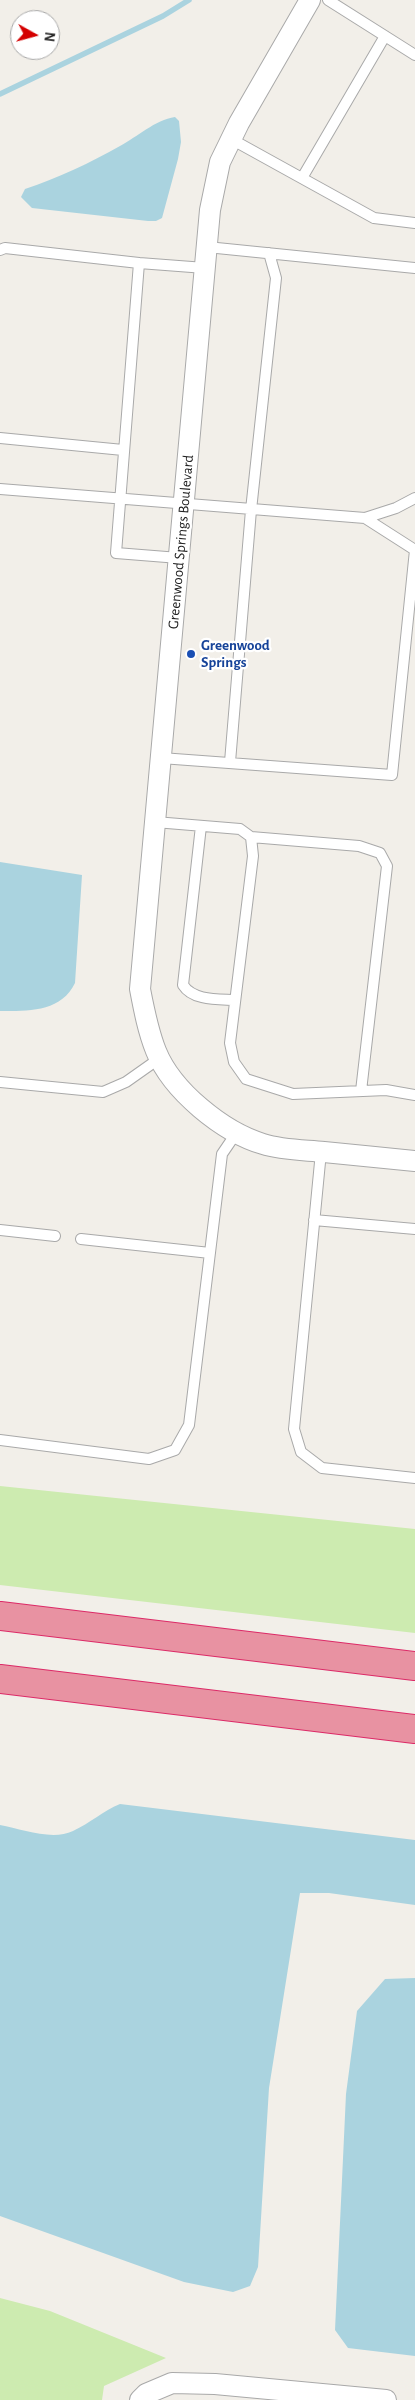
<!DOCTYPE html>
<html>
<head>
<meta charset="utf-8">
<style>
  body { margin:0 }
  #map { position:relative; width:415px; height:2400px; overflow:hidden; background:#f2efe9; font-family:"Alegreya Sans",sans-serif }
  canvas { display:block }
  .north { position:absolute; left:10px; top:10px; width:50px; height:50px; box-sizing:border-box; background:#fff; border:1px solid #a7a7a7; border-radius:50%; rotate:97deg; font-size:14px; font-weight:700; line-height:20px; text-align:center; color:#222 }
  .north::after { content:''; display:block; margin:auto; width:18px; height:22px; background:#d40000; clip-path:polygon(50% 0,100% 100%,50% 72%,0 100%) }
</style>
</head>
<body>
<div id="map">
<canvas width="415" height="2400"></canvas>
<div class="north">N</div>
</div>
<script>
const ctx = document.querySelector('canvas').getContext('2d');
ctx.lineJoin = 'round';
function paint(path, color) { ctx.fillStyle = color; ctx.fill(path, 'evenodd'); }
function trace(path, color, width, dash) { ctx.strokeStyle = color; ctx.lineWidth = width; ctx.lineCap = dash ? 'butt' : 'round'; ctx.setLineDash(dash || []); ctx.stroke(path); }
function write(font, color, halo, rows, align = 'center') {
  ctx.font = font + ' "Alegreya Sans",sans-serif'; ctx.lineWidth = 4.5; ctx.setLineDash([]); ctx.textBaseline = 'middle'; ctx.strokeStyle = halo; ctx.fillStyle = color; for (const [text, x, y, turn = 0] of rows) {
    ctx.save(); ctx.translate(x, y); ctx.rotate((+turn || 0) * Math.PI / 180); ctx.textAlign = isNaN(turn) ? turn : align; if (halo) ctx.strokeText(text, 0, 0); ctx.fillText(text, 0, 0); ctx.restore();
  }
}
const grass = new Path2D(`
  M0,1486L415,1529V1633L0,1585Z
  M0,2298L50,2311L166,2358L104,2386L102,2400H0Z`);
const water = new Path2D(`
  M175,117L179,121L181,142L178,159L162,218L156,221H148L32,208L21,197L25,189C58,178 90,163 120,146C137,137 155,120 175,117Z
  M0,862L82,875L75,983C61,1012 29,1011 0,1011Z
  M120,1804L415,1840V1905L329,1893H300L269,2088L258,2267L250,2286L233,2292L184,2282L0,2216V1825C22,1829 52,1841 73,1831C90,1823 103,1811 120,1804Z
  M415,1978V2356L348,2348L335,2330L346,2094L357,2011L385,1979Z`);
const stream = new Path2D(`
  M0,94L163,16L189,0`);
const lane = new Path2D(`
  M328,0L415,55
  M231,139L374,218L415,223
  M302,178L385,36
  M207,247L415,268
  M0,250L5,248L139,263
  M0,438L123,450
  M0,489L365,518L396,508L415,498
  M179,558L116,553L139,263L205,268
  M161,758L392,775L415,550L365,518
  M230,762L251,510L276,278L269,253
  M155,822L240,829L251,837L253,856L230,1043L234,1062L246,1079L293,1094L386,1090L415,1095
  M201,826L183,985C193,1001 219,999 235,1000
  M251,837L359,846L380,853L387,866L361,1091
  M0,1082L103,1092L126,1082L160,1058
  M321,1152L294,1429L301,1452L322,1468L415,1478
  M314,1220L415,1229
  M0,1230L55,1236
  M81,1239L210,1253
  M0,1440L149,1459L175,1450L189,1425L222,1154L237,1132`);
const street = new Path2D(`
  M310,0L239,123L220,162L210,210L140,989C144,1010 148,1031 156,1051C172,1091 223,1132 263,1144C282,1150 304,1150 324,1152C354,1155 385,1158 415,1161
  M140,2400L146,2394L172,2383L215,2384L386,2400`);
const highway = new Path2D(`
  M0,1616L415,1666
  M0,1679L415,1729`);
const markers = [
  [191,654,5,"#1a4fb4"]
];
const streetNames = [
  ["Greenwood Springs Boulevard",181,542,-85]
];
const transitNames = [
  ["Greenwood",201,645],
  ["Springs",201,662]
];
paint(grass, '#cdebb0');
paint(water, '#aad3df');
trace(stream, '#aad3df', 5.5);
trace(lane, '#a9a9a9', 12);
trace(street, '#a9a9a9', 22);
trace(highway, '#dc2a67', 30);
trace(lane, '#fff', 10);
trace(street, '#fff', 20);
trace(highway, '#e892a2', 28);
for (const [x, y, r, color] of markers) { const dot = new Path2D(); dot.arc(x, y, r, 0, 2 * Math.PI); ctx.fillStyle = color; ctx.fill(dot); trace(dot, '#fff', 2); }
write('15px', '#222', '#fff', streetNames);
write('bold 15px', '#164399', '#fff', transitNames, 'left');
</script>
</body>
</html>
